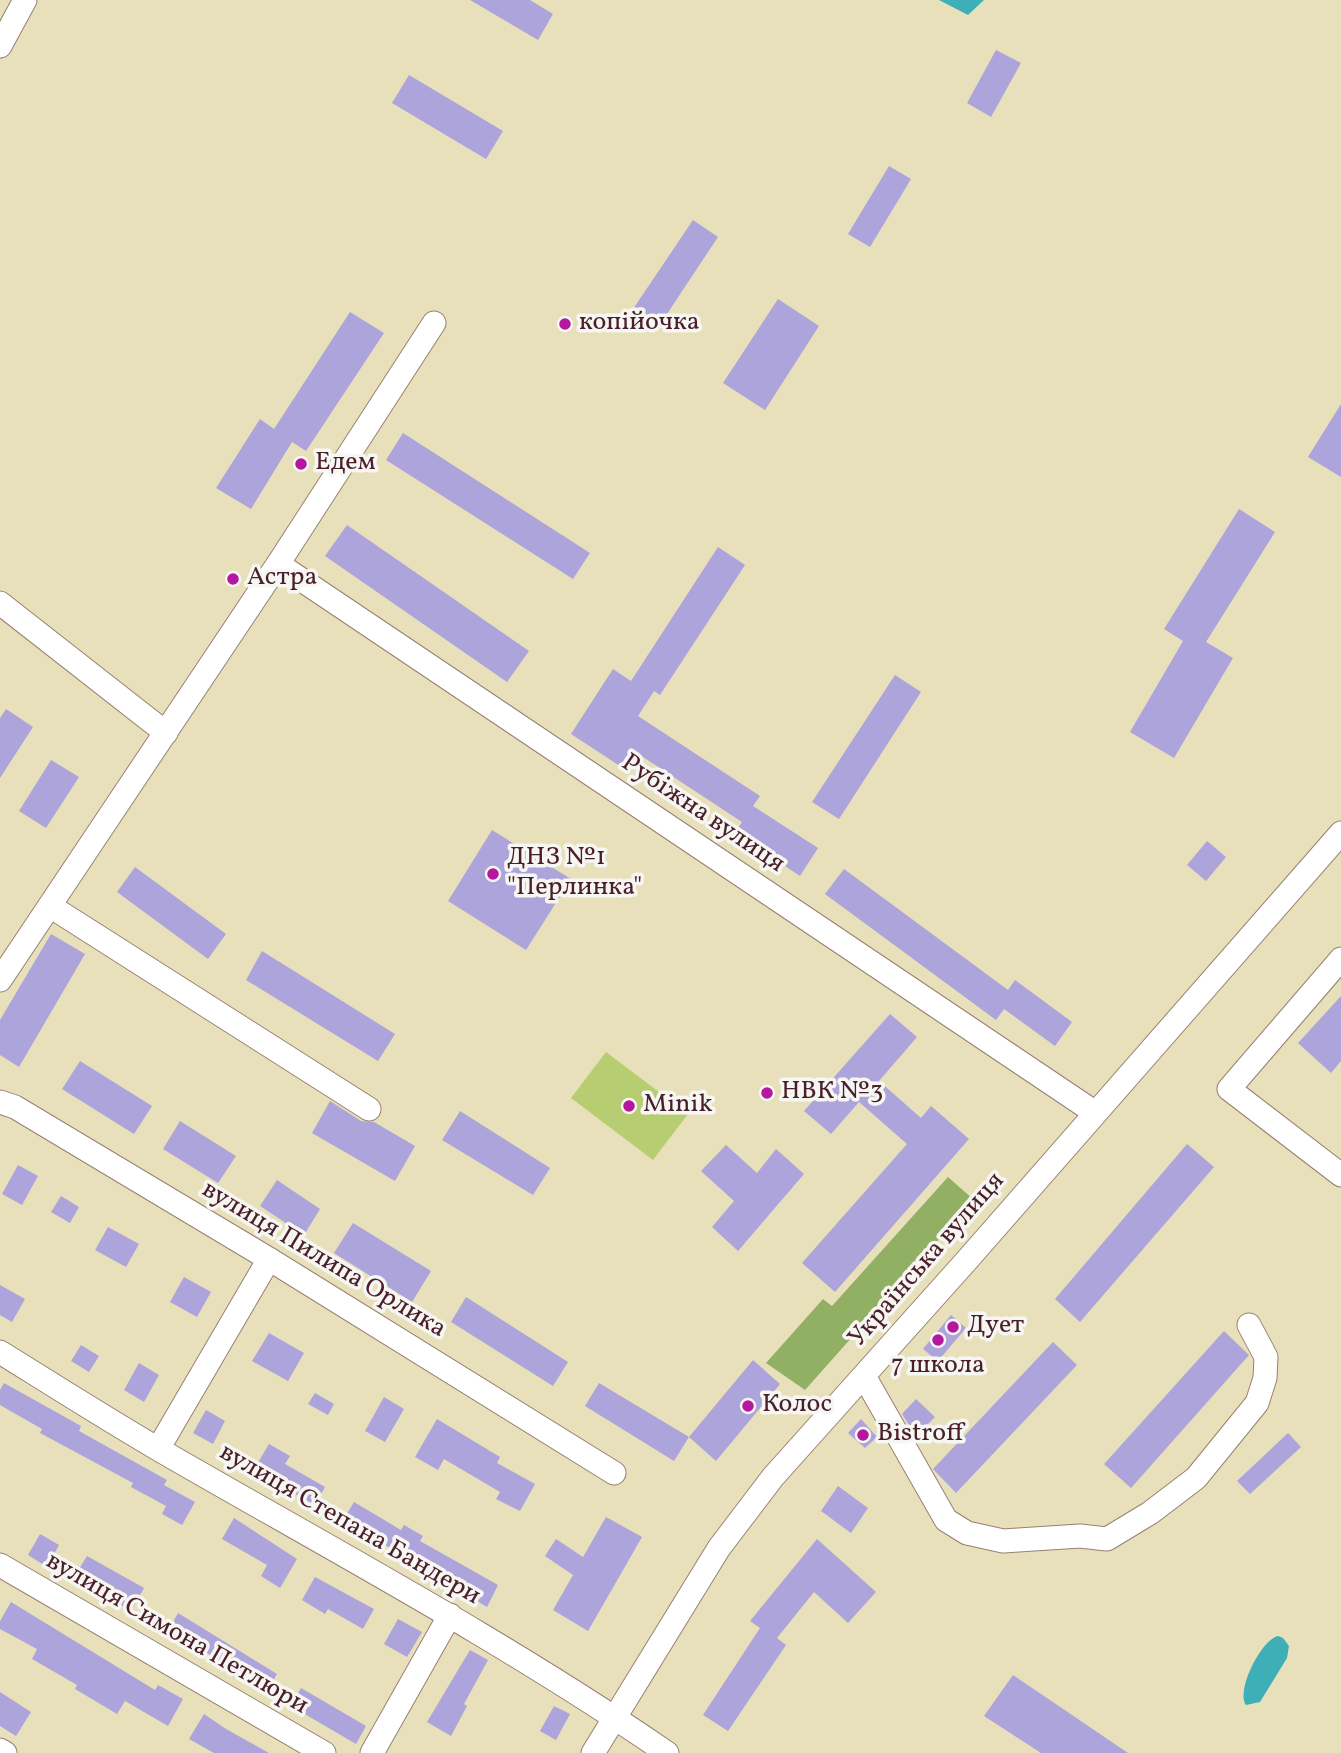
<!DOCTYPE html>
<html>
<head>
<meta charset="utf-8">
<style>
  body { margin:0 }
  canvas { display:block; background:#e7e0ba }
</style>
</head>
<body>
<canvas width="1341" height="1753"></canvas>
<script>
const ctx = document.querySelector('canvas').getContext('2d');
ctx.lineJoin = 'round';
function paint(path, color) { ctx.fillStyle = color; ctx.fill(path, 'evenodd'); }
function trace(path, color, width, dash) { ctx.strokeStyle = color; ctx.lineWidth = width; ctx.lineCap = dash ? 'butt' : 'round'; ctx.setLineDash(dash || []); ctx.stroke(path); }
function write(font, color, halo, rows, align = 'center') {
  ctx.font = font + ' Vollkorn,serif'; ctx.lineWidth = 7; ctx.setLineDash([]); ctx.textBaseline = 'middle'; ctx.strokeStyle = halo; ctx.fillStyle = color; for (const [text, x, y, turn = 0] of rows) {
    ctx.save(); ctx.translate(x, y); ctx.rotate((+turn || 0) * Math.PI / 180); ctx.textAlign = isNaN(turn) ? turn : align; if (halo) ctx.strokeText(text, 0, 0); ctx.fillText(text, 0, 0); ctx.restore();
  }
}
const green = new Path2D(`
  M606,1052L688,1114L653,1160L571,1098Z`);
const forest = new Path2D(`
  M948,1177L974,1200L805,1390L766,1363L823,1299L832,1306Z`);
const water = new Path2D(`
  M939,0H984L968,15Z
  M1278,1636L1283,1638L1289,1646L1287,1658L1260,1702L1246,1705C1236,1690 1261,1640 1278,1636Z`);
const building = new Path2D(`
  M470,0H530L553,14L538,40Z
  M996,50L1021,63L991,117L967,103Z
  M409,75L503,131L486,159L392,103Z
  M889,166L911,179L870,247L848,234Z
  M693,220L718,237L655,332L629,315Z
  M778,299L819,326L765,410L723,383Z
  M350,312L384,333L306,451L292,442L251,509L216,488L260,419L274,429Z
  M1341,404V477L1308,457Z
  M403,433L590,553L573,579L386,460Z
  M1239,509L1275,532L1206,642L1233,658L1174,758L1130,732L1183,641L1164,629Z
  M347,525L529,651L507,682L325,556Z
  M718,547L745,565L660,695L654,691L638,716L760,796L753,806L818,848L800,876L735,833L742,822L634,751L623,768L571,734L613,669L631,681Z
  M895,675L921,692L839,819L812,802Z
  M6,709L33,727L0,778V718Z
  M51,760L79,777L46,828L19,811Z
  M492,830L571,879L526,950L448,901Z
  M1207,841L1226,857L1206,881L1187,865Z
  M135,867L226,934L208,959L117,892Z
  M844,869L1008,990L1015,980L1072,1022L1055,1046L1004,1009L996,1020L825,894Z
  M51,934L85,954L19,1067L0,1055V1020Z
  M262,951L395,1034L378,1061L246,980Z
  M1341,996V1061L1331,1073L1298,1043Z
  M890,1014L917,1037L879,1081L921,1118L931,1106L969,1139L835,1292L802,1263L907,1144L859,1102L831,1134L804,1111Z
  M80,1061L152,1106L134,1134L62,1089Z
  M330,1101L361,1121L374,1122L415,1146L395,1181L312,1133Z
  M460,1111L550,1168L533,1195L442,1140Z
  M180,1121L236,1156L218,1183L163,1149Z
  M1187,1144L1214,1167L1080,1322L1055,1299Z
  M726,1145L757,1173L776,1149L804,1174L738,1251L712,1227L734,1201L701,1171Z
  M18,1165L38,1176L22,1205L2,1194Z
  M277,1180L320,1209L304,1235L260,1206Z
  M61,1196L79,1207L70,1223L51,1212Z
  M353,1223L431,1271L412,1302L334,1253Z
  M108,1227L139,1244L126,1267L95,1250Z
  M184,1277L211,1292L197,1317L170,1302Z
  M0,1285L25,1299L12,1322L0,1315Z
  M466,1297L568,1362L553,1386L451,1322Z
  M951,1315L966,1328L938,1361L923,1349Z
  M1224,1331L1249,1355L1131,1488L1104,1464Z
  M269,1333L304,1353L288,1381L252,1361Z
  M1053,1342L1077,1365L956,1493L933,1469Z
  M81,1345L99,1356L89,1372L71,1361Z
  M753,1360L780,1384L716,1461L689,1437Z
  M139,1363L159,1375L144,1402L124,1390Z
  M4,1383L81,1426L79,1431L167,1480L164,1485L195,1502L182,1525L162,1514L166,1506L131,1487L133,1483L40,1433L42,1429L0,1405V1390Z
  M599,1383L689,1437L674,1461L585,1406Z
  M315,1393L334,1404L328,1415L308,1404Z
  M384,1397L404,1409L385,1442L365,1431Z
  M916,1399L935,1417L916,1436L902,1414Z
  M206,1410L225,1421L213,1444L193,1433Z
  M437,1419L500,1457L497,1463L535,1484L520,1511L496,1499L500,1492L444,1459L438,1470L415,1457Z
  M861,1419L877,1437L865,1448L848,1433Z
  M1288,1433L1301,1447L1250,1494L1237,1481Z
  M269,1444L290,1456L285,1464L325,1487L315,1505L253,1471Z
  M838,1486L868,1508L851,1533L821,1511Z
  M354,1502L401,1530L404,1525L423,1536L420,1541L498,1585L487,1607L372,1537L369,1543L339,1527Z
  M606,1517L642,1537L588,1631L553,1610L573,1575L545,1556L556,1539L583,1557Z
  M234,1518L297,1559L280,1588L261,1576L267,1565L222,1539Z
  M40,1534L59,1545L47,1567L28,1555Z
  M817,1539L876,1592L848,1623L814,1592L777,1638L786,1645L728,1731L703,1715L760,1628L750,1621Z
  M87,1556L144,1588L131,1611L74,1577Z
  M315,1577L374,1609L363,1629L328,1609L325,1614L302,1600Z
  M11,1602L155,1690L158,1685L183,1699L168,1726L125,1701L117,1714L75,1689L77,1685L32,1659L37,1649L0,1629V1621Z
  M178,1613L277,1674L265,1694L208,1663L212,1656L168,1631Z
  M398,1619L422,1632L407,1657L384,1644Z
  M470,1650L488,1660L464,1704L467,1706L451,1736L427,1722Z
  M1013,1675L1128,1753H1041L984,1716Z
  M301,1688L366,1726L356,1744L291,1706Z
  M0,1692L31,1712L16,1736L0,1726Z
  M554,1706L570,1714L556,1740L540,1731Z
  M204,1714L226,1729L269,1753H214L189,1739Z`);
const minor = new Path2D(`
  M0,46L25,0
  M278,564L434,323
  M0,603L166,733
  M50,906L369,1109
  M1341,959L1229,1089L1341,1175
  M0,980L278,564L1094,1112
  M0,1102L15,1107L269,1259L614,1473
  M0,1352C53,1385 105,1418 158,1449C329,1548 504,1641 667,1753
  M864,1376L946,1520L967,1533L1003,1541L1080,1536L1107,1539L1150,1513L1196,1478L1257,1403L1265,1378L1266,1357L1249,1325
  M158,1449L269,1259
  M0,1565L324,1753
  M0,1750L5,1753
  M372,1753L450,1615
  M593,1753L719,1548L773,1477L968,1259L1341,833`);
const markers = [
  [565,324,7,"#b5179e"],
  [301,464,7,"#b5179e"],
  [233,579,7,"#b5179e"],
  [493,874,7,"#b5179e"],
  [767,1093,7,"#b5179e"],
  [629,1106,7,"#b5179e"],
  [953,1327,7,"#b5179e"],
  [938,1340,7,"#b5179e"],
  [748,1406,7,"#b5179e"],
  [863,1435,7,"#b5179e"]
];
const poiNames = [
  ["копійочка",579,324],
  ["Едем",315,464],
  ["Астра",247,579],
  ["ДНЗ №1",507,859],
  ["\"Перлинка\"",507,889],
  ["НВК №3",781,1093],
  ["Minik",643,1106],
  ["Дует",967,1327],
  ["7 школа",938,1367,"center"],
  ["Колос",762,1406],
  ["Bistroff",877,1435]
];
const streetNames = [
  ["Рубіжна вулиця",702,815,34],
  ["вулиця Пилипа Орлика",323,1261,31],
  ["Українська вулиця",928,1261,-49],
  ["вулиця Степана Бандери",349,1526,30],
  ["вулиця Симона Петлюри",176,1635,30]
];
paint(green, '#b7cd71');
paint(forest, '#91b063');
paint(water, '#3eafb7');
paint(building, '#aca4db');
trace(minor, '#988072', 25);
trace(minor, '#fff', 23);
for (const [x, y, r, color] of markers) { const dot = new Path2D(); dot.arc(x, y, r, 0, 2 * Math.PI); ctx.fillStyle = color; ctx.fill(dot); trace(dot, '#f6f6f2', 2.5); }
write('26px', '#4a1f2b', '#f6f6f2', poiNames, 'left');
write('26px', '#4a1f2b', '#f6f6f2', streetNames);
</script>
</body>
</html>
